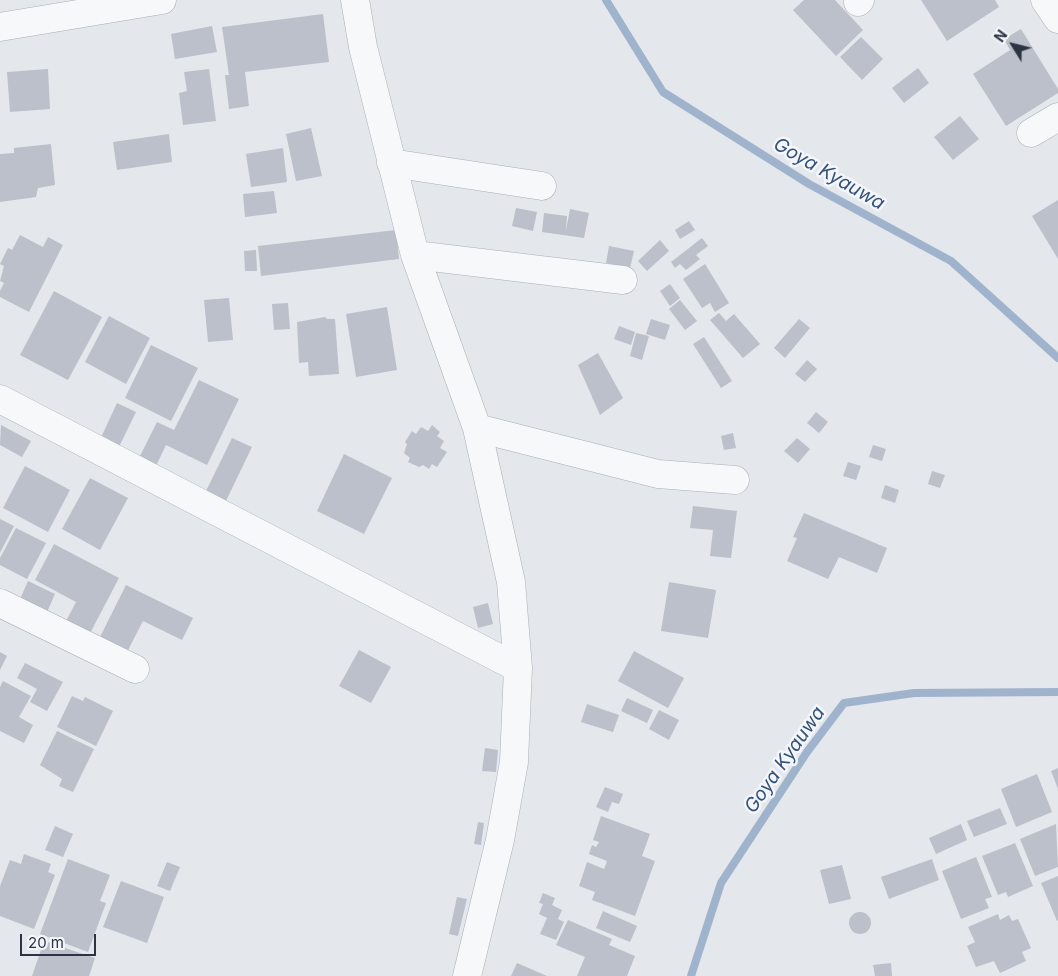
<!DOCTYPE html>
<html>
<head>
<meta charset="utf-8">
<style>
  body { margin:0 }
  #map { position:relative; width:1058px; height:976px; overflow:hidden; background:#e4e7ec; font-family:Inter,sans-serif }
  canvas { display:block }
  .north { position:absolute; left:988px; top:20px; width:50px; height:50px; -webkit-text-stroke:4px #f4f6f9; paint-order:stroke; rotate:306deg; font-size:14px; font-weight:700; line-height:20px; text-align:center; color:#2b3445 }
  .north::after { content:''; display:block; margin:auto; width:18px; height:22px; background:#2b3445; clip-path:polygon(50% 0,100% 100%,50% 72%,0 100%) }
  .scale { position:absolute; left:20px; top:934px; width:76px; height:22px; box-sizing:border-box; border:2px solid #2b3445; border-top:0; padding-left:6px; font-size:15px; line-height:18px; white-space:nowrap; color:#2b3445; -webkit-text-stroke:4px #f4f6f9; paint-order:stroke }
</style>
</head>
<body>
<div id="map">
<canvas width="1058" height="976"></canvas>
<div class="north">N</div>
<div class="scale">20 m</div>
</div>
<script>
const ctx = document.querySelector('canvas').getContext('2d');
ctx.lineJoin = 'round';
function trace(path, color, width, dash) { ctx.strokeStyle = color; ctx.lineWidth = width; ctx.lineCap = dash ? 'butt' : 'round'; ctx.setLineDash(dash || []); ctx.stroke(path); }
function paint(path, color) { ctx.fillStyle = color; ctx.fill(path, 'evenodd'); }
function write(font, color, halo, rows, align = 'center') {
  ctx.font = font + ' Inter,sans-serif'; ctx.lineWidth = 5; ctx.setLineDash([]); ctx.textBaseline = 'middle'; ctx.strokeStyle = halo; ctx.fillStyle = color; for (const [text, x, y, turn = 0] of rows) {
    ctx.save(); ctx.translate(x, y); ctx.rotate((+turn || 0) * Math.PI / 180); ctx.textAlign = isNaN(turn) ? turn : align; if (halo) ctx.strokeText(text, 0, 0); ctx.fillText(text, 0, 0); ctx.restore();
  }
}
const stream = new Path2D(`
  M606,0L663,92L809,184L951,261L1058,358
  M691,976L721,883L807,752L844,703L914,693L1058,692`);
const building = new Path2D(`
  M804,0H835L863,30L836,56L793,10Z
  M921,0H995L999,7L947,41Z
  M323,14L329,62L245,72L249,106L229,109L225,75H229L222,27Z
  M212,26L217,52L175,59L171,34Z
  M1021,29L1058,89V93L1006,126L973,74L1010,50L1004,39Z
  M861,37L883,59L862,80L840,57Z
  M918,68L929,83L904,103L892,88Z
  M48,69L50,109L10,112L7,72Z
  M209,69L216,121L183,125L179,93L187,91L184,72Z
  M960,116L979,139L953,160L934,137Z
  M311,128L322,176L296,181L286,134Z
  M169,134L172,162L117,170L113,142Z
  M51,144L55,185L38,188L36,197L0,202V154L14,153V148Z
  M283,148L287,182L251,187L246,154Z
  M274,191L277,213L245,217L243,194Z
  M1058,200V259L1032,216Z
  M516,208L537,212L533,231L512,226Z
  M570,209L589,213L584,238L542,232L544,213L567,216L566,231Z
  M689,221L695,230L680,239L675,230Z
  M396,230L399,259L261,276L258,246Z
  M20,235L43,247L48,237L63,245L29,312L0,297V291L4,283L0,281L4,266L0,264L8,248L12,250Z
  M702,238L708,246L696,255L700,259L686,270L680,264L675,268L671,262Z
  M660,240L669,251L647,271L638,261Z
  M609,246L634,251L630,268L606,263Z
  M256,250L257,271H245L244,251Z
  M705,264L729,303L715,312L710,303L702,308L683,279Z
  M670,284L680,298L670,306L660,291Z
  M54,291L102,317L68,380L20,355Z
  M229,298L233,340L208,342L204,300Z
  M680,300L697,321L685,330L669,309Z
  M288,303L290,329L274,330L272,304Z
  M387,307L397,370L356,377L346,314Z
  M719,313L726,321L734,314L760,344L743,358L710,320Z
  M109,316L150,338L126,384L85,362Z
  M325,317L327,319H335L339,374L309,376L308,362L299,363L297,322Z
  M651,319L670,325L665,340L646,334Z
  M799,319L810,328L785,358L774,348Z
  M619,326L635,332L631,345L614,339Z
  M636,333L649,336L642,360L630,356Z
  M704,337L732,381L721,388L693,344Z
  M151,345L198,368L171,421L125,398Z
  M598,353L623,398L600,415L578,365Z
  M807,360L817,369L805,382L795,374Z
  M199,380L239,399L207,465L166,445L155,468L138,460L157,422L174,430Z
  M117,403L136,412L116,453L98,444Z
  M816,412L828,422L819,433L807,423Z
  M1,425L31,441L22,457L0,445Z
  M432,425L440,432L437,436L444,441L440,448L447,452L437,467L432,464L429,469L423,465L419,467L408,462L410,458L404,453L407,444L405,442L412,431L416,434L421,427L428,431Z
  M733,433L736,448L724,450L721,436Z
  M232,438L252,447L225,503L205,493Z
  M797,438L810,449L798,463L784,451Z
  M873,445L886,449L882,461L869,457Z
  M344,454L392,478L364,534L317,511Z
  M848,462L861,466L856,480L843,476Z
  M25,466L70,490L48,532L3,508Z
  M932,471L945,475L940,488L928,484Z
  M90,478L128,498L100,550L62,529Z
  M885,485L899,490L895,503L881,498Z
  M693,506L737,511L731,558L710,556L713,530L690,528Z
  M804,513L887,548L877,573L839,557L828,579L787,561L797,538L793,537Z
  M0,519L14,526L0,553Z
  M16,528L46,543L27,579L0,565V558Z
  M54,544L119,578L88,637L64,625L76,602L35,580Z
  M28,581L55,594L44,619L17,606Z
  M669,582L716,590L708,638L661,631Z
  M126,585L193,618L182,640L143,621L126,654L98,641Z
  M488,603L493,624L478,628L473,607Z
  M359,650L391,667L371,703L339,686Z
  M634,651L684,678L668,708L618,681Z
  M0,652L7,656L0,670Z
  M25,663L63,682L47,711L30,702L37,689L17,678Z
  M3,681L31,696L19,717L33,725L24,743L0,731V687Z
  M72,696L83,701L85,697L113,711L96,746L57,727Z
  M627,698L653,710L647,723L621,711Z
  M587,704L619,715L613,732L581,722Z
  M659,710L679,720L669,740L649,729Z
  M57,731L94,749L73,792L59,786L62,779L40,765Z
  M485,748L498,750L496,772L482,771Z
  M1058,768V789L1051,771Z
  M1037,774L1052,812L1016,827L1001,789Z
  M605,787L623,794L619,804L612,802L608,812L596,807Z
  M1000,808L1007,824L974,837L967,821Z
  M601,816L650,834L642,856L655,861L635,916L592,900L595,892L579,886L587,862L604,869L607,861L589,854L592,845L596,847L599,842L593,840Z
  M478,822L484,823L481,845L474,844Z
  M961,824L967,840L936,854L929,838Z
  M1056,824L1058,867L1035,876L1020,839Z
  M55,826L73,834L63,857L45,850Z
  M1015,843L1033,886L1008,897L1006,892L998,895L982,856Z
  M24,854L51,864L48,872L55,875L34,929L0,916V886L10,860L21,864Z
  M976,857L992,897L985,899L989,908L961,919L942,871Z
  M68,859L110,875L100,901L106,903L88,952L40,934Z
  M932,859L939,880L889,899L881,877Z
  M167,862L180,867L170,891L157,886Z
  M842,865L851,899L829,904L820,870Z
  M1058,876V920L1057,921L1041,883Z
  M121,881L164,897L147,943L103,927Z
  M543,893L555,898L552,905L562,910L558,919L564,922L556,940L540,934L547,918L539,914L543,904L539,903Z
  M457,897L467,899L458,936L449,934Z
  M603,911L637,926L630,942L596,928Z
  M849 923a11 11 0 1 1 22 0a11 11 0 1 1-22 0Z
  M998,914L1000,920L1009,915L1012,921L1018,919L1031,948L1022,952L1026,961L1000,973L994,961L976,967L967,946L975,942L968,927Z
  M568,920L612,939L609,945L635,956L627,976H577L585,957L556,945Z
  M44,941L95,958L89,976H32Z
  M517,963L547,976H511Z
  M891,963L892,976H875L873,965Z`);
const minor = new Path2D(`
  M355,0L363,47L415,255L477,428L511,582L518,668L514,762L500,840L467,976
  M1045,0L1058,19
  M858,2L860,0
  M0,27L162,0
  M1031,133L1058,117
  M391,163L542,186
  M415,255L623,280
  M0,399L518,668
  M477,428L658,474L735,480
  M0,603L135,669`);
const waterNames = [
  ["Goya Kyauwa",829,174,30],
  ["Goya Kyauwa",785,760,-55]
];
trace(stream, '#9fb4cc', 8);
paint(building, '#bbc0ca');
trace(minor, '#a9aeb7', 29);
trace(minor, '#f7f8fa', 28);
write('italic 19px', '#34527a', '#f4f6f9', waterNames);
</script>
</body>
</html>
